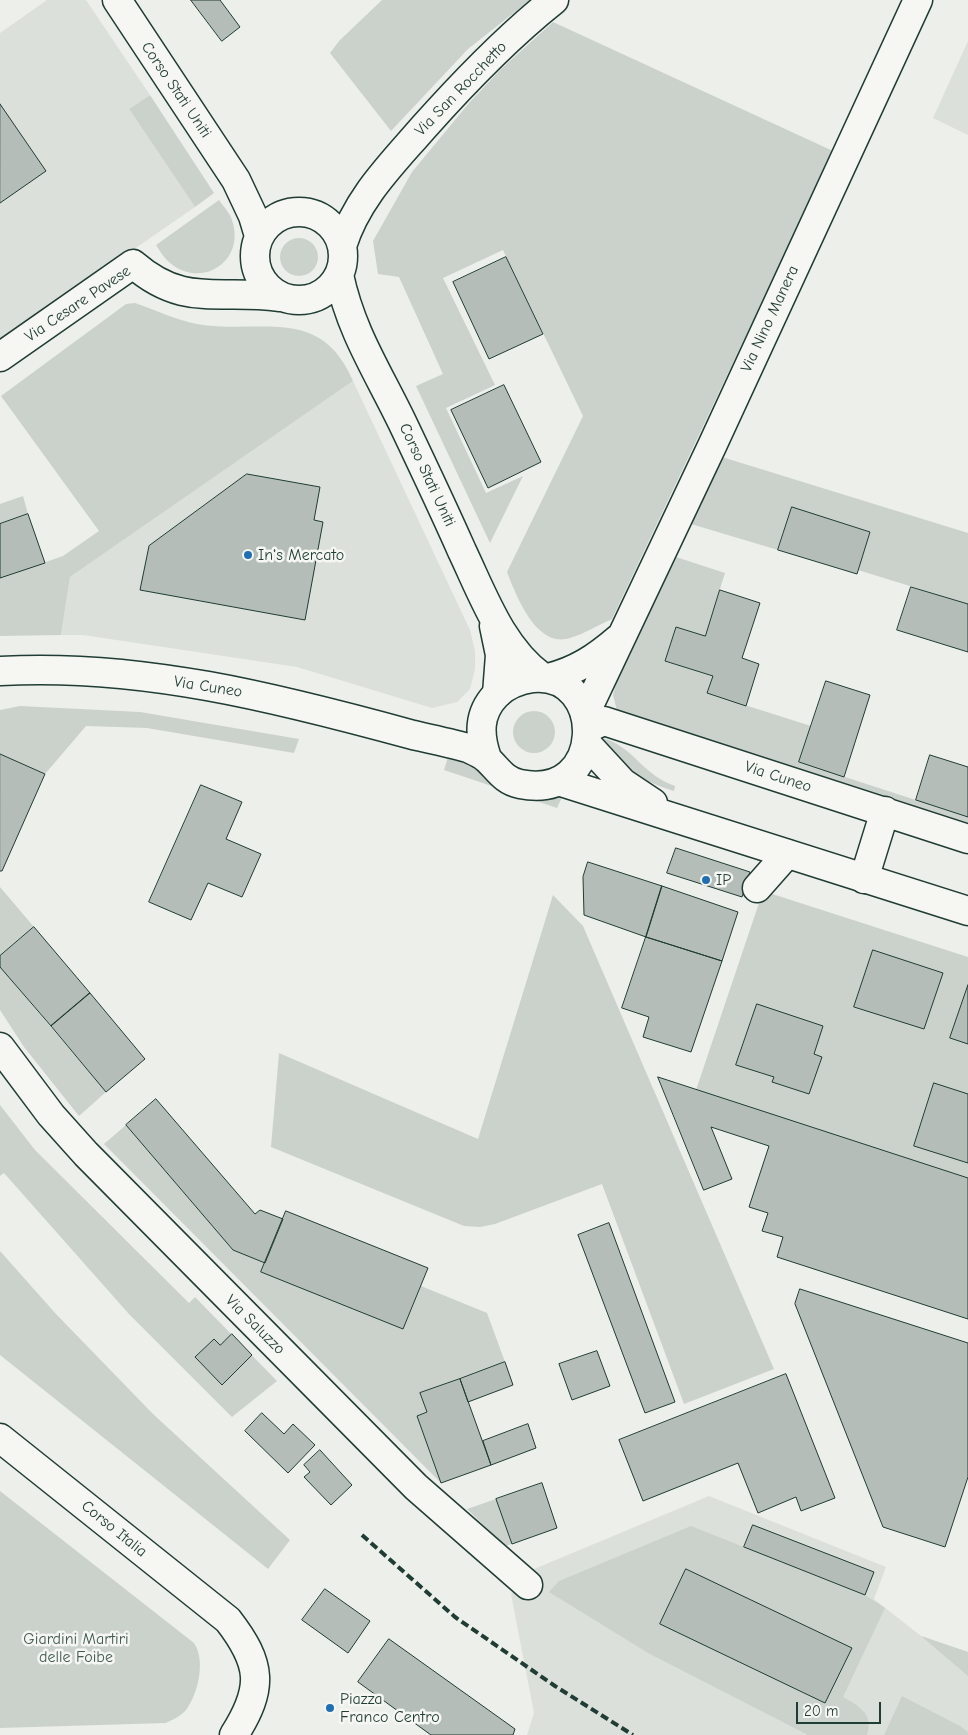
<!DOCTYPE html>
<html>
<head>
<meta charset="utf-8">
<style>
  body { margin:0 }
  #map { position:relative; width:968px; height:1735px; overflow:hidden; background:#edefea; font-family:"Comic Neue",sans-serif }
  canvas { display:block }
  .scale { position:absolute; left:796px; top:1702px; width:85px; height:22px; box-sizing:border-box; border:2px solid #1f3d34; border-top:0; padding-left:6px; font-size:15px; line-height:18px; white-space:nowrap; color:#1f3d34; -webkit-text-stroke:4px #f6f6f2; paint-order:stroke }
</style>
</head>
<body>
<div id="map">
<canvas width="968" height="1735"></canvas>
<div class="scale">20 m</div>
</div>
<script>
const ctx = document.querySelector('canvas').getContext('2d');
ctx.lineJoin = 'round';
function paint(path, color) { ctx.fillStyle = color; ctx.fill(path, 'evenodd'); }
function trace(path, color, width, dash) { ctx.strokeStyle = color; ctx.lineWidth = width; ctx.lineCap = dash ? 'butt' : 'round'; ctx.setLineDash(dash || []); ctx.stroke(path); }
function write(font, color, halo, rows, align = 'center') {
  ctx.font = font + ' "Comic Neue",sans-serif'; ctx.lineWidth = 5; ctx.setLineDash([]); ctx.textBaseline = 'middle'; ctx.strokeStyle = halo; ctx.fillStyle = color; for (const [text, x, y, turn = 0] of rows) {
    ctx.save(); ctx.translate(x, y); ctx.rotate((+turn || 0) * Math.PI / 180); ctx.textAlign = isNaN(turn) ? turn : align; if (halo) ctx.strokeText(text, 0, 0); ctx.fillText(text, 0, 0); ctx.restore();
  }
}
const built = new Path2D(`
  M47,0H86L150,95L129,109L195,207L0,342V33Z
  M968,41V135L933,118Z
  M353,381L470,630L475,651V669L470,689L457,702L432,708L297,667L83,635H61L70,577Z
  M709,1496L886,1567L874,1599L921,1636L968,1652V1735H527L534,1713L511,1594L534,1569Z`);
const green = new Path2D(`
  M382,0H530L468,49L391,131L330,53L339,41Z
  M553,22L833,151L612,619C598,625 584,634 570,638C536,649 516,595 507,572L583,416L503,250L443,278L495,385L446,408L486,493L523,476L490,543L416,386L443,374L399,277L378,274L373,241L412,172L469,103L501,69Z
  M150,95L214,193L195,207L129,109Z
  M219,200C223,206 230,213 232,220C246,260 203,290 170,263C164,258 160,251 156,245Z
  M280 257a19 19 0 1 1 38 0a19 19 0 1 1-38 0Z
  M135,303C156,310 176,320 197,324C261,335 320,304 353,381L70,577L61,635L0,636V578L63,556L99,531L1,396L126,304Z
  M722,457L968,533V604L858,570L870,532L792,508L778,550L691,524Z
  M23,496L28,514L0,524V504Z
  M676,557L725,573L705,636L676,627L665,661L713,676L707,693L811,726L799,762L968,817V829L617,711L613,695L616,684Z
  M20,706L140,712L299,739L294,753L147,728L86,726L45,774L0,754V710Z
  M513 732a21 21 0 1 1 42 0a21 21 0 1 1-42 0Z
  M591,736C598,738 605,738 611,741C637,753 644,775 675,786L674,791C636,780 620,762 591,736Z
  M448,757H469L564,793L557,808L444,770Z
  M0,887L34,927L0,956Z
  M763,891L968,957V1178L696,1090Z
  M553,895L583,926L774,1369L684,1404L602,1184L495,1224L480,1227L464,1226L271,1147L279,1053L478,1139Z
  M0,967L106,1092L79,1116L24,1047L0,1010Z
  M0,1105L35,1150L189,1303L195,1297L277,1381L232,1417L128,1313L4,1173L0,1176Z
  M126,1125L233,1250L265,1263L262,1272L403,1329L421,1286L487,1313L505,1362L420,1394L427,1412L417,1416L441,1483L104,1144Z
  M0,1251L56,1314L153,1414L290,1540L268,1569L0,1355Z
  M0,1491L194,1643C206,1661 198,1694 186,1710C181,1716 172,1720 166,1723L0,1728Z
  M496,1499L512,1544L505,1546L467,1509Z
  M691,1526L865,1595L885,1608L843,1697C859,1706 874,1714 867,1735H808L648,1653L549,1592L559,1581Z
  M921,1636L968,1652V1676Z
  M902,1696L960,1726L968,1732V1735H884Z`);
const building = new Path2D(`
  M191,0H220L240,27L222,41Z
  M0,104L46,171L0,203Z
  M506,257L543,334L489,359L453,282Z
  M504,385L541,462L488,488L451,410Z
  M247,474L320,487L314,520L323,522L305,620L140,590L149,546Z
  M792,507L870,532L857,574L778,550Z
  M28,514L45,563L0,578V524Z
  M911,587L968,604V652L897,630Z
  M720,590L760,603L742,658L759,664L746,706L707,693L713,676L665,661L676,627L705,636Z
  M826,681L870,695L844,777L799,762Z
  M0,754L45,774L2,871H0Z
  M930,755L968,767V817L916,800Z
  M201,785L242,802L226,839L261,854L242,897L208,883L191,920L149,902Z
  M676,848L750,872L742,897L667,873Z
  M588,862L662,886L646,937L584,915L583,877Z
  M662,886L738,912L722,961L646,937Z
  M34,927L90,993L51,1026L0,967V956Z
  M646,937L722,961L691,1052L643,1037L649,1017L622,1008Z
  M873,950L943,973L924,1029L854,1007Z
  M968,985V1044L950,1038Z
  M90,993L145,1059L106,1092L51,1026Z
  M757,1004L823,1026L814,1054L822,1057L809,1094L772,1082L774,1077L736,1065Z
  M658,1077L968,1178V1319L777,1257L783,1237L762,1231L768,1213L749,1207L769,1146L711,1127L732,1179L704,1190Z
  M934,1083L968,1094V1163L914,1146Z
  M156,1099L255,1214L260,1210L283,1219L265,1263L233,1250L126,1125Z
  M286,1211L428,1268L403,1329L261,1272Z
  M609,1223L675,1402L645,1413L578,1235Z
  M800,1289L968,1343V1477L945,1547L883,1527L795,1304Z
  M232,1334L252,1355L222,1385L195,1357L214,1339L220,1345Z
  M597,1351L610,1386L572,1400L559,1364Z
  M505,1362L513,1385L468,1402L460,1379Z
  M786,1374L835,1498L801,1511L796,1497L758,1513L738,1463L643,1501L619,1440Z
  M460,1379L491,1465L441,1483L417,1416L427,1412L420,1393Z
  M262,1413L284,1434L293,1424L315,1445L288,1473L245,1431Z
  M528,1424L536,1448L491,1465L483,1441Z
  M320,1450L352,1485L331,1505L304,1477L310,1472L304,1465Z
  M542,1483L557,1528L512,1544L496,1499Z
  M753,1525L874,1572L865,1595L744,1547Z
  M686,1569L852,1648L825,1703L660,1624Z
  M325,1589L370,1621L348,1653L302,1620Z
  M389,1639L515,1729L513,1735H431L358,1682Z`);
const minor = new Path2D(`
  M117,0L236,180L253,216L259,236
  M255 256a44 44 0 1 1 88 0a44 44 0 1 1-88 0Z
  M342,246C357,198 391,165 423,128C464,82 506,38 554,0
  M339,275C351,332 378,372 403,424C423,466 443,508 462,551C483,595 501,647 542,677
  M0,357L133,264C185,309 219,288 279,297
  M494,626L500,655L497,694
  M548,678C576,671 596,658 618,639
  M585,714L712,446L918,0
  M588,728L604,721L968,839
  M864,879L885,811
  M757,888L787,854
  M0,1047L51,1115L86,1154L416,1487L528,1585
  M0,1438L228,1620C262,1664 264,1688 234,1735`);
const major = new Path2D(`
  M0,671C140,663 278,698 413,735C431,739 450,743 468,748C474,751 482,754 487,759C498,769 504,781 520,784C607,802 607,671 533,678C519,680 506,685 496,695C478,714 479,735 487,758
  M587,744L623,783L653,803
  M558,781L968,911`);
const rail = new Path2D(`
  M362,1535L455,1617L555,1686L633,1735`);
const markers = [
  [248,555,5,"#1f6fb2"],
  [706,880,5,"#1f6fb2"],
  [330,1708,5,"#1f6fb2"]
];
const streetNames = [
  ["Via San Rocchetto",461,89,-46],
  ["Corso Stati Uniti",176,90,56],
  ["Via Cesare Pavese",78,304,-34],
  ["Via Nino Manera",770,319,-65],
  ["Corso Stati Uniti",427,475,65],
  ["Via Cuneo",208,687,9],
  ["Via Cuneo",778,777,18],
  ["Via Saluzzo",255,1325,45],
  ["Corso Italia",114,1529,39]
];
const poiNames = [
  ["In's Mercato",258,555],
  ["IP",716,880],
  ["Piazza",340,1699],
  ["Franco Centro",340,1717]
];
const parkNames = [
  ["Giardini Martiri",76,1639],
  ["delle Foibe",76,1657]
];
paint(built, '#dce0db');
paint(green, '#cbd2cc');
paint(building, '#b4bdb8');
trace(building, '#1f3d34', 1);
trace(minor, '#1f3d34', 31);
trace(major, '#1f3d34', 31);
trace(minor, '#f6f6f2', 28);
trace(major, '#f6f6f2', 28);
trace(rail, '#1f3d34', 4, [8, 4]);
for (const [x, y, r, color] of markers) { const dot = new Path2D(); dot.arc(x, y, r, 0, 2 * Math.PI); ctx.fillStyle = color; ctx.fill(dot); trace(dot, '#f6f6f2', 2); }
write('16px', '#1f3d34', '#f6f6f2', streetNames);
write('16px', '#1f3d34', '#f6f6f2', poiNames, 'left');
write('16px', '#415b52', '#f6f6f2', parkNames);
</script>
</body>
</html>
